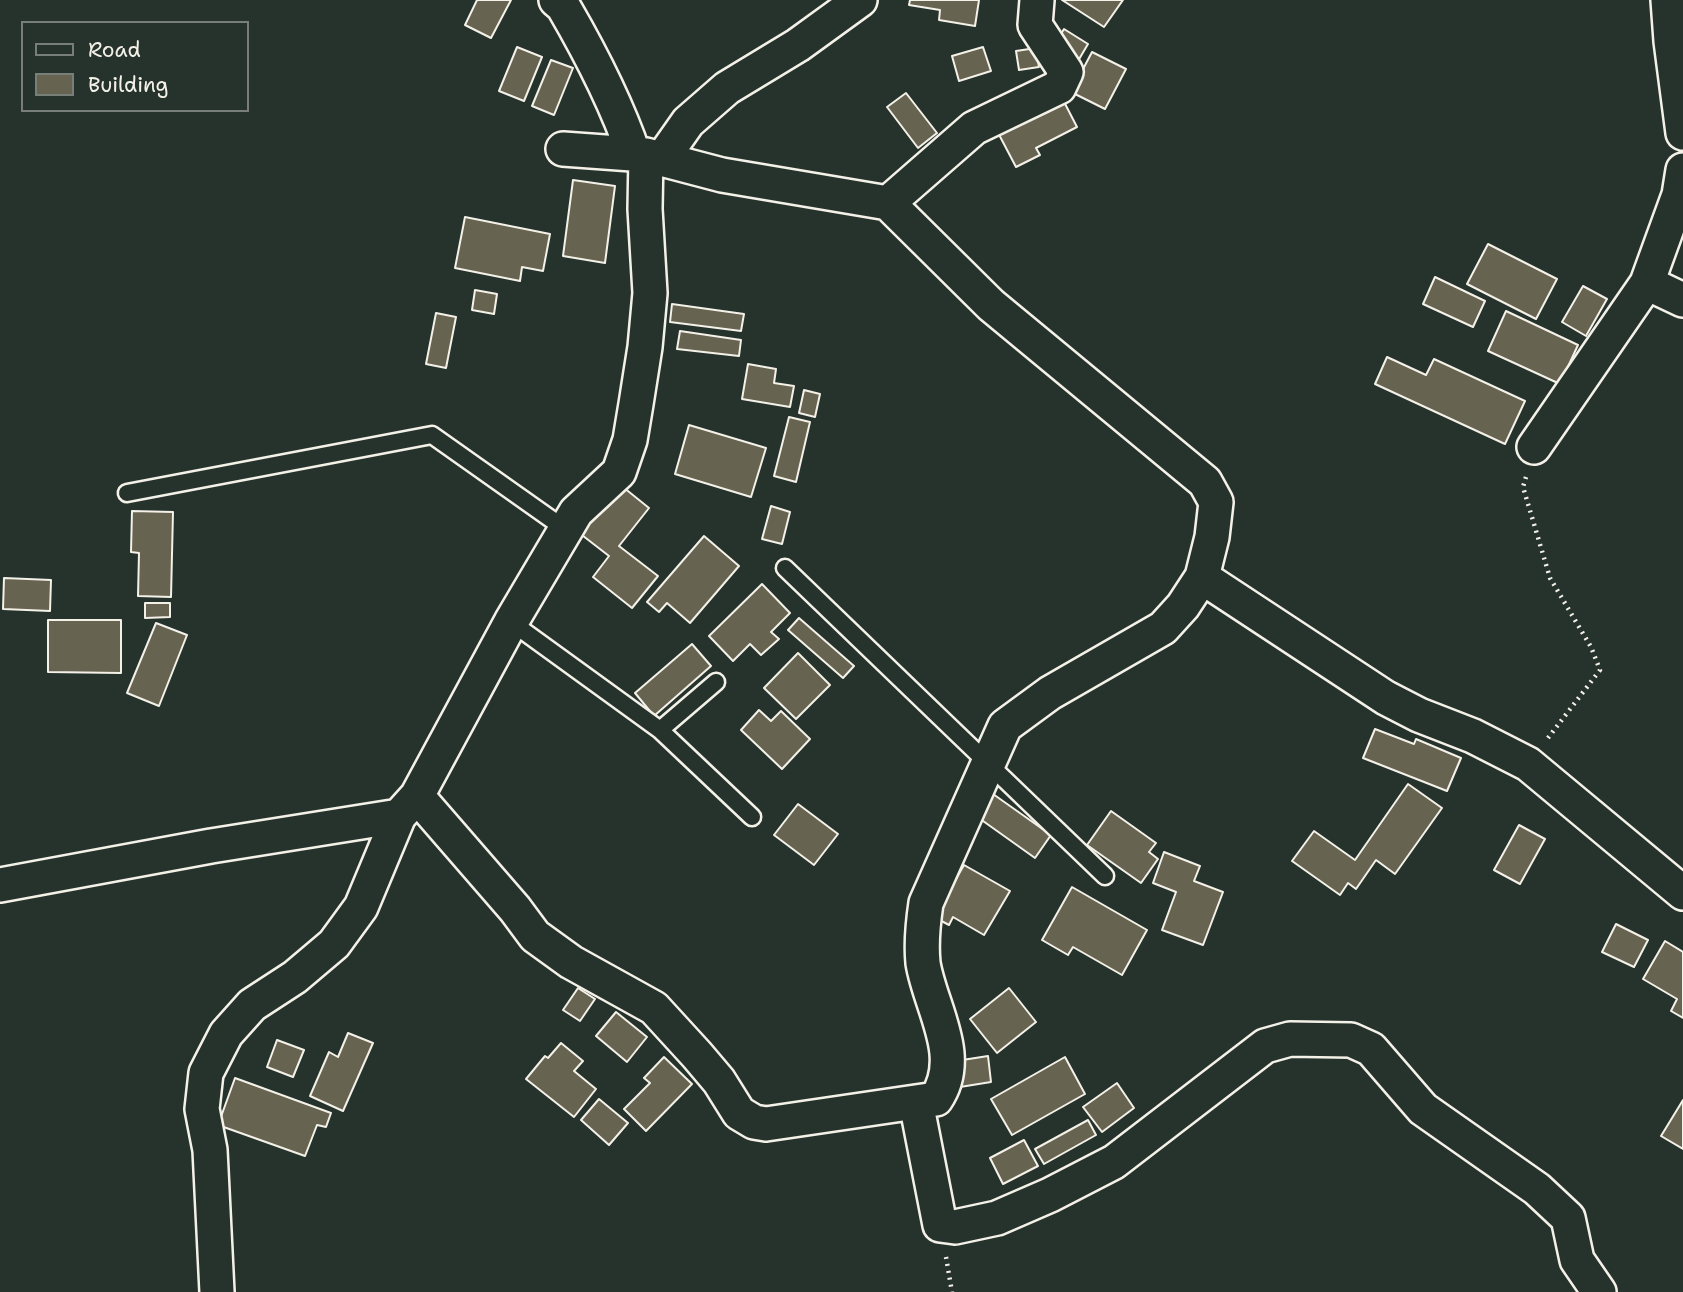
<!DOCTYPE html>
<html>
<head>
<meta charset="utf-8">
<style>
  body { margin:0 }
  #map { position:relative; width:1683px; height:1292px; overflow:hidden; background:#26332d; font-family:"Shantell Sans",sans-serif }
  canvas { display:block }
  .legend { position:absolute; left:21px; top:21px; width:228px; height:91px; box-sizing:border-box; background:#26332d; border:2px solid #787f78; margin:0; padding:9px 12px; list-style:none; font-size:21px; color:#f4f1e8 }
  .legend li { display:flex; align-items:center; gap:14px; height:35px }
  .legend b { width:35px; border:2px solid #787f78 }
</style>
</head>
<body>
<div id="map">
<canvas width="1683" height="1292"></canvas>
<ul class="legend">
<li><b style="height:9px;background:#26332d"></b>Road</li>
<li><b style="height:19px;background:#666350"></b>Building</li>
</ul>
</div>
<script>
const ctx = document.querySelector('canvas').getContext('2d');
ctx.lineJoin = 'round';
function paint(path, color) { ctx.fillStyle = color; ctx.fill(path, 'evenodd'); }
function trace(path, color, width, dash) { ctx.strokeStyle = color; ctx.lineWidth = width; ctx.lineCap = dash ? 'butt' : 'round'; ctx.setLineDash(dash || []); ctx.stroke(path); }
const building = new Path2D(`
  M477,0H511L491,38L465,25Z
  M910,0H979L975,26L939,20L940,10L909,5Z
  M1062,0H1123L1104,27Z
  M1064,29L1088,44L1078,61L1054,45Z
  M517,47L542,57L524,101L499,91Z
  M983,47L991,71L959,81L952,56Z
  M1036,48L1039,67L1019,70L1016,51Z
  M1092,52L1126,69L1105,109L1071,92Z
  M551,60L573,68L554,115L532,106Z
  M906,93L937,133L918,148L887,107Z
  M1060,94L1077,127L1036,148L1040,155L1016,167L995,127Z
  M573,180L615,186L605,263L563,256Z
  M465,217L550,234L543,271L522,267L520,281L455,268Z
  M1488,244L1557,279L1536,319L1467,284Z
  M1435,277L1485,301L1473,327L1423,304Z
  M1583,286L1607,299L1586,336L1562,322Z
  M475,290L497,294L494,314L472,310Z
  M672,304L744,314L741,331L670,322Z
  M1506,311L1578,345L1560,384L1488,351Z
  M436,313L456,317L446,368L426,364Z
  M680,331L741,340L739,356L677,349Z
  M1387,357L1426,375L1434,359L1525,401L1505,444L1375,384Z
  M748,364L776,369L774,383L794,386L790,407L742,399Z
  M804,390L820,394L815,417L799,413Z
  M789,417L810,422L796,482L774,476Z
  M689,425L766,448L751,497L675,474Z
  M618,483L649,508L619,546L658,576L632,608L593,577L609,556L578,532Z
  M771,506L790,512L782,544L762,539Z
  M132,511L173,512L171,597L138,596L139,553L131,552Z
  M704,536L739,566L690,623L667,603L659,612L647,602Z
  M4,578L51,580L50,611L3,609Z
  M762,584L790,613L771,632L779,639L761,655L750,644L733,661L709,636Z
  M145,603H170V617L145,618Z
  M799,618L854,666L843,678L788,630Z
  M48,620H121V673L48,672Z
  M156,623L187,635L159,706L127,693Z
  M692,644L711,666L654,716L635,693Z
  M798,653L830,685L796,719L764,688Z
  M759,710L771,721L781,711L810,739L782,769L741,730Z
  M1375,729L1414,744L1416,739L1461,758L1447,791L1363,758Z
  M1408,784L1442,808L1395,874L1376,860L1356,889L1348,883L1340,895L1292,861L1314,831L1355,860Z
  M993,794L1051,835L1035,858L976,816Z
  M798,804L838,834L814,865L774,835Z
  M1111,811L1156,843L1149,852L1158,859L1141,883L1087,845Z
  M1519,825L1545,839L1520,884L1494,870Z
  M1164,852L1200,866L1194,881L1223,892L1203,945L1162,930L1176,892L1153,883Z
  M964,865L1010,891L984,935L953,917L949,925L934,917Z
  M1072,887L1147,930L1122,975L1073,947L1068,955L1042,940Z
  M1616,924L1648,940L1634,967L1602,952Z
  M1665,941L1683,952V1018L1671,1011L1677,999L1643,979Z
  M578,988L595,999L580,1021L563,1010Z
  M1009,988L1036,1022L997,1053L970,1019Z
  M616,1012L647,1037L627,1062L596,1036Z
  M348,1033L373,1043L343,1111L310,1096L329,1052L338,1057Z
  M277,1040L304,1050L293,1077L267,1067Z
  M561,1043L583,1061L574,1071L596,1089L574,1117L526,1079L545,1056L548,1058Z
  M988,1056L991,1082L960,1087L956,1061Z
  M664,1057L692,1084L646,1131L624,1109L650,1083L644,1078Z
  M1065,1057L1085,1094L1012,1135L991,1099Z
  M235,1078L331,1113L326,1127L317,1125L305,1156L218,1125Z
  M1117,1083L1134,1108L1102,1132L1083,1107Z
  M599,1099L628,1123L609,1145L581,1120Z
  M1683,1100V1149L1661,1136Z
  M1088,1120L1096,1135L1044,1164L1035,1149Z
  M1024,1140L1038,1166L1003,1184L990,1158Z`);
const path = new Path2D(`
  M1526,477L1523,487L1550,578L1591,647L1600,670L1548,738
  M946,1257L952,1292`);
const service = new Path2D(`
  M127,493L432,435L565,529
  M785,568L1105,876
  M511,622L660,730L752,817
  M660,730L716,682`);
const minor = new Path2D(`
  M556,0L563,6C591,54 616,102 634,155
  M1668,0L1671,41L1683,133
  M662,159L688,122L727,88L798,45L860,0
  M888,203L974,128L1059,87L1066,72L1035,25L1037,0
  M1647,283L1683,300
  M1534,447L1647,283L1679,195L1683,170
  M1202,577L1386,698L1419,715L1473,736L1528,764L1683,893
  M417,796L515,909L535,936L571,962L654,1008L697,1055L719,1081L739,1113L754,1122L766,1124L936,1099C965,1056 930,1007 923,963C921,943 923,923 926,903L1005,726L1050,693L1163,628L1183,606L1202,577L1212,537L1216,502L1205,482L991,305L888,203L722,175L646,155L563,149
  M0,885L211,846L399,816
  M916,1102L940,1225L955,1227L997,1218L1050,1195L1114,1162L1265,1046L1290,1039L1351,1040L1371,1049L1423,1109L1537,1189L1568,1218L1577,1260L1599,1292
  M217,1292L210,1150L202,1109L206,1073L226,1034L252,1005L295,977L334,944L361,907L399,816L417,796L511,622L576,512L619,472L630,440L636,404L645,347L650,293L645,209L646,155`);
paint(building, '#666350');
trace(building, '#f4f1e8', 2);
trace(service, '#f4f1e8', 21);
trace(minor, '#f4f1e8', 38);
trace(path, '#f4f1e8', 4.5, [2, 5]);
trace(service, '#26332d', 16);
trace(minor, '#26332d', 33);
</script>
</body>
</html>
